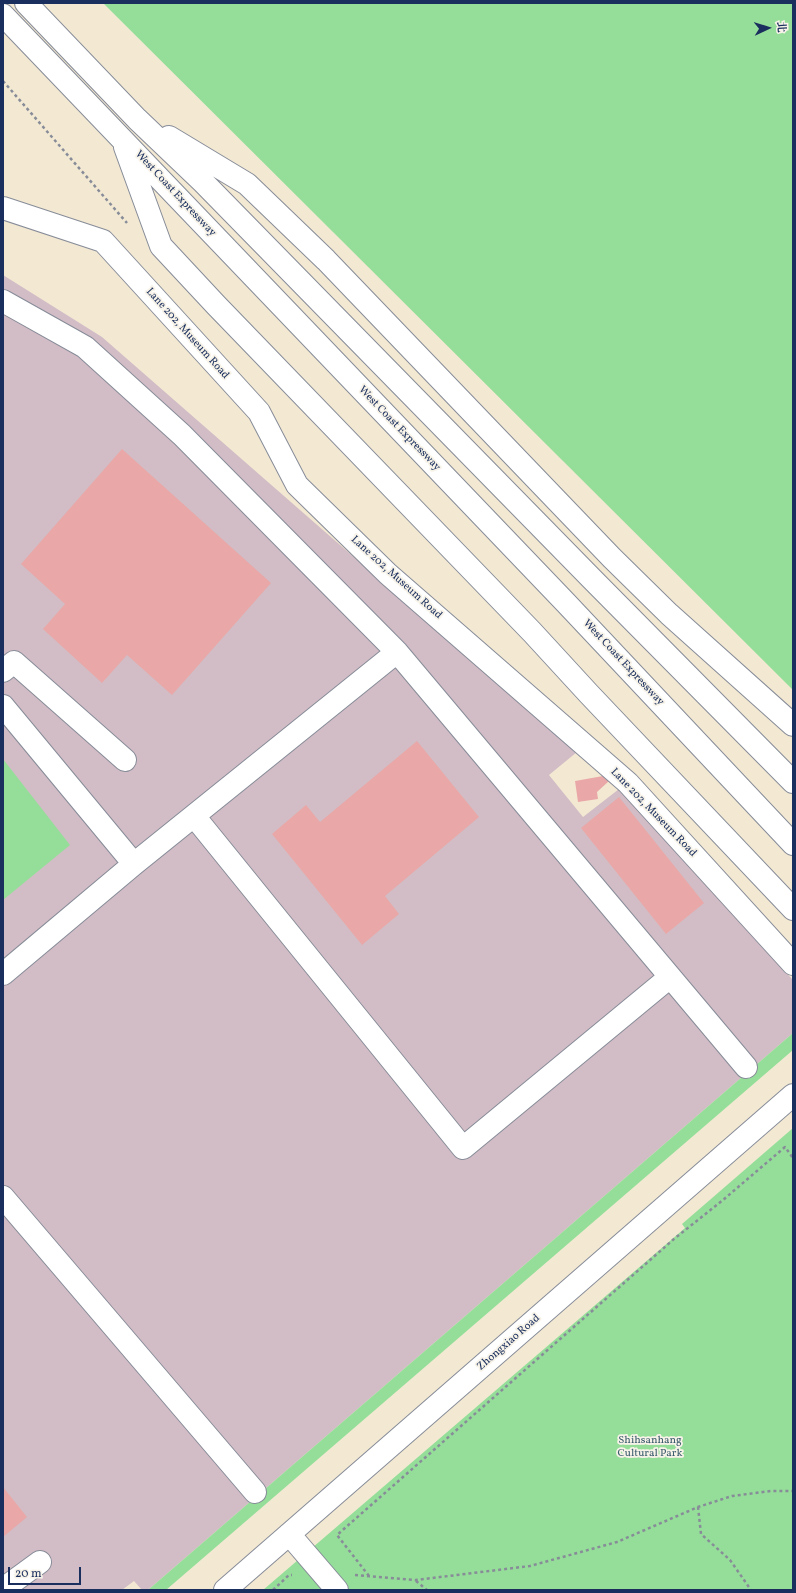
<!DOCTYPE html>
<html>
<head>
<meta charset="utf-8">
<style>
  body { margin:0 }
  #map { position:relative; width:796px; height:1593px; overflow:hidden; background:#f3e9d3; font-family:Vollkorn,"Noto Serif TC",serif }
  canvas { display:block }
  .frame { position:absolute; inset:0; border:4px solid #1b2f5e; pointer-events:none }
  .north { position:absolute; left:748px; top:8px; width:40px; height:40px; -webkit-text-stroke:3px #f7f3e8; paint-order:stroke; rotate:86deg; font-size:11px; font-weight:700; line-height:16px; text-align:center; color:#1b2f5e }
  .north::after { content:''; display:block; margin:auto; width:14px; height:18px; background:#1b2f5e; clip-path:polygon(50% 0,100% 100%,50% 72%,0 100%) }
  .scale { position:absolute; left:8px; top:1567px; width:73px; height:18px; box-sizing:border-box; border:2px solid #1b2f5e; border-top:0; padding-left:5px; font-size:12px; line-height:14px; white-space:nowrap; color:#1b2f5e; -webkit-text-stroke:3px #f7f3e8; paint-order:stroke }
</style>
</head>
<body>
<div id="map">
<canvas width="796" height="1593"></canvas>
<div class="frame"></div>
<div class="north">北</div>
<div class="scale">20 m</div>
</div>
<script>
const ctx = document.querySelector('canvas').getContext('2d');
ctx.lineJoin = 'round';
function paint(path, color) { ctx.fillStyle = color; ctx.fill(path, 'evenodd'); }
function trace(path, color, width, dash) { ctx.strokeStyle = color; ctx.lineWidth = width; ctx.lineCap = dash ? 'butt' : 'round'; ctx.setLineDash(dash || []); ctx.stroke(path); }
function write(font, color, halo, rows, align = 'center') {
  ctx.font = font + ' Vollkorn,serif'; ctx.lineWidth = 3.5; ctx.setLineDash([]); ctx.textBaseline = 'middle'; ctx.strokeStyle = halo; ctx.fillStyle = color; for (const [text, x, y, turn = 0] of rows) {
    ctx.save(); ctx.translate(x, y); ctx.rotate((+turn || 0) * Math.PI / 180); ctx.textAlign = isNaN(turn) ? turn : align; if (halo) ctx.strokeText(text, 0, 0); ctx.fillText(text, 0, 0); ctx.restore();
  }
}
const industrial = new Path2D(`
  M3,275L102,337L577,752L549,775L583,817L619,789L793,980V1033L148,1590H142L134,1581L122,1590H3Z`);
const green = new Path2D(`
  M103,3H793V690Z
  M3,759L70,845L3,900Z
  M793,1033V1050L166,1590H148Z
  M793,1128V1590H263L685,1228L682,1224Z`);
const building = new Path2D(`
  M122,449L271,583L172,695L127,655L102,683L43,629L65,604L21,564Z
  M417,741L479,817L385,896L399,914L362,945L272,834L306,805L320,822Z
  M603,776L609,781L597,792L598,799L578,802L575,781Z
  M619,797L704,903L666,934L581,828Z
  M3,1487L27,1517L3,1537Z`);
const path = new Path2D(`
  M3,81L127,223
  M698,1507L701,1534L730,1560L751,1590
  M355,1575L416,1580L530,1566L617,1542L698,1507L732,1496L771,1491H793
  M369,1576L337,1535L674,1239L723,1200L785,1147L793,1158
  M416,1581L427,1590
  M273,1590L289,1575H292`);
const minor = new Path2D(`
  M3,208L103,241L259,412L297,485L388,574L628,783L793,964
  M3,301L85,347L182,435L397,652L746,1067
  M3,671L14,662L125,760
  M3,706L134,864
  M194,816L463,1148L670,977
  M3,974L134,864L397,652
  M3,1197L255,1492
  M289,1534L337,1590
  M3,1589L40,1562
  M225,1590L793,1095`);
const highway = new Path2D(`
  M26,3L137,119L203,182L592,579L793,782
  M3,15L566,603L793,844
  M169,137L247,184L326,260L612,558L669,614L793,725
  M125,147L161,246L216,305L532,632L589,694L793,909`);
const streetNames = [
  ["West Coast Expressway",175,194,47],
  ["Lane 202, Museum Road",187,334,48],
  ["West Coast Expressway",399,429,46],
  ["Lane 202, Museum Road",396,578,42],
  ["West Coast Expressway",623,663,47],
  ["Lane 202, Museum Road",653,813,46],
  ["Zhongxiao Road",509,1343,-41]
];
const parkNames = [
  ["Shihsanhang",650,1441],
  ["Cultural Park",650,1454]
];
paint(industrial, '#d2bdc6');
paint(green, '#95de99');
paint(building, '#e9a8a7');
trace(minor, '#878c98', 24);
trace(highway, '#878c98', 24);
trace(path, '#878c98', 2.5, [3, 3]);
trace(minor, '#fff', 22);
trace(highway, '#fff', 22);
write('11px', '#1b2f5e', '#f7f3e8', streetNames);
write('11px', '#3a5b6d', '#f7f3e8', parkNames);
</script>
</body>
</html>
